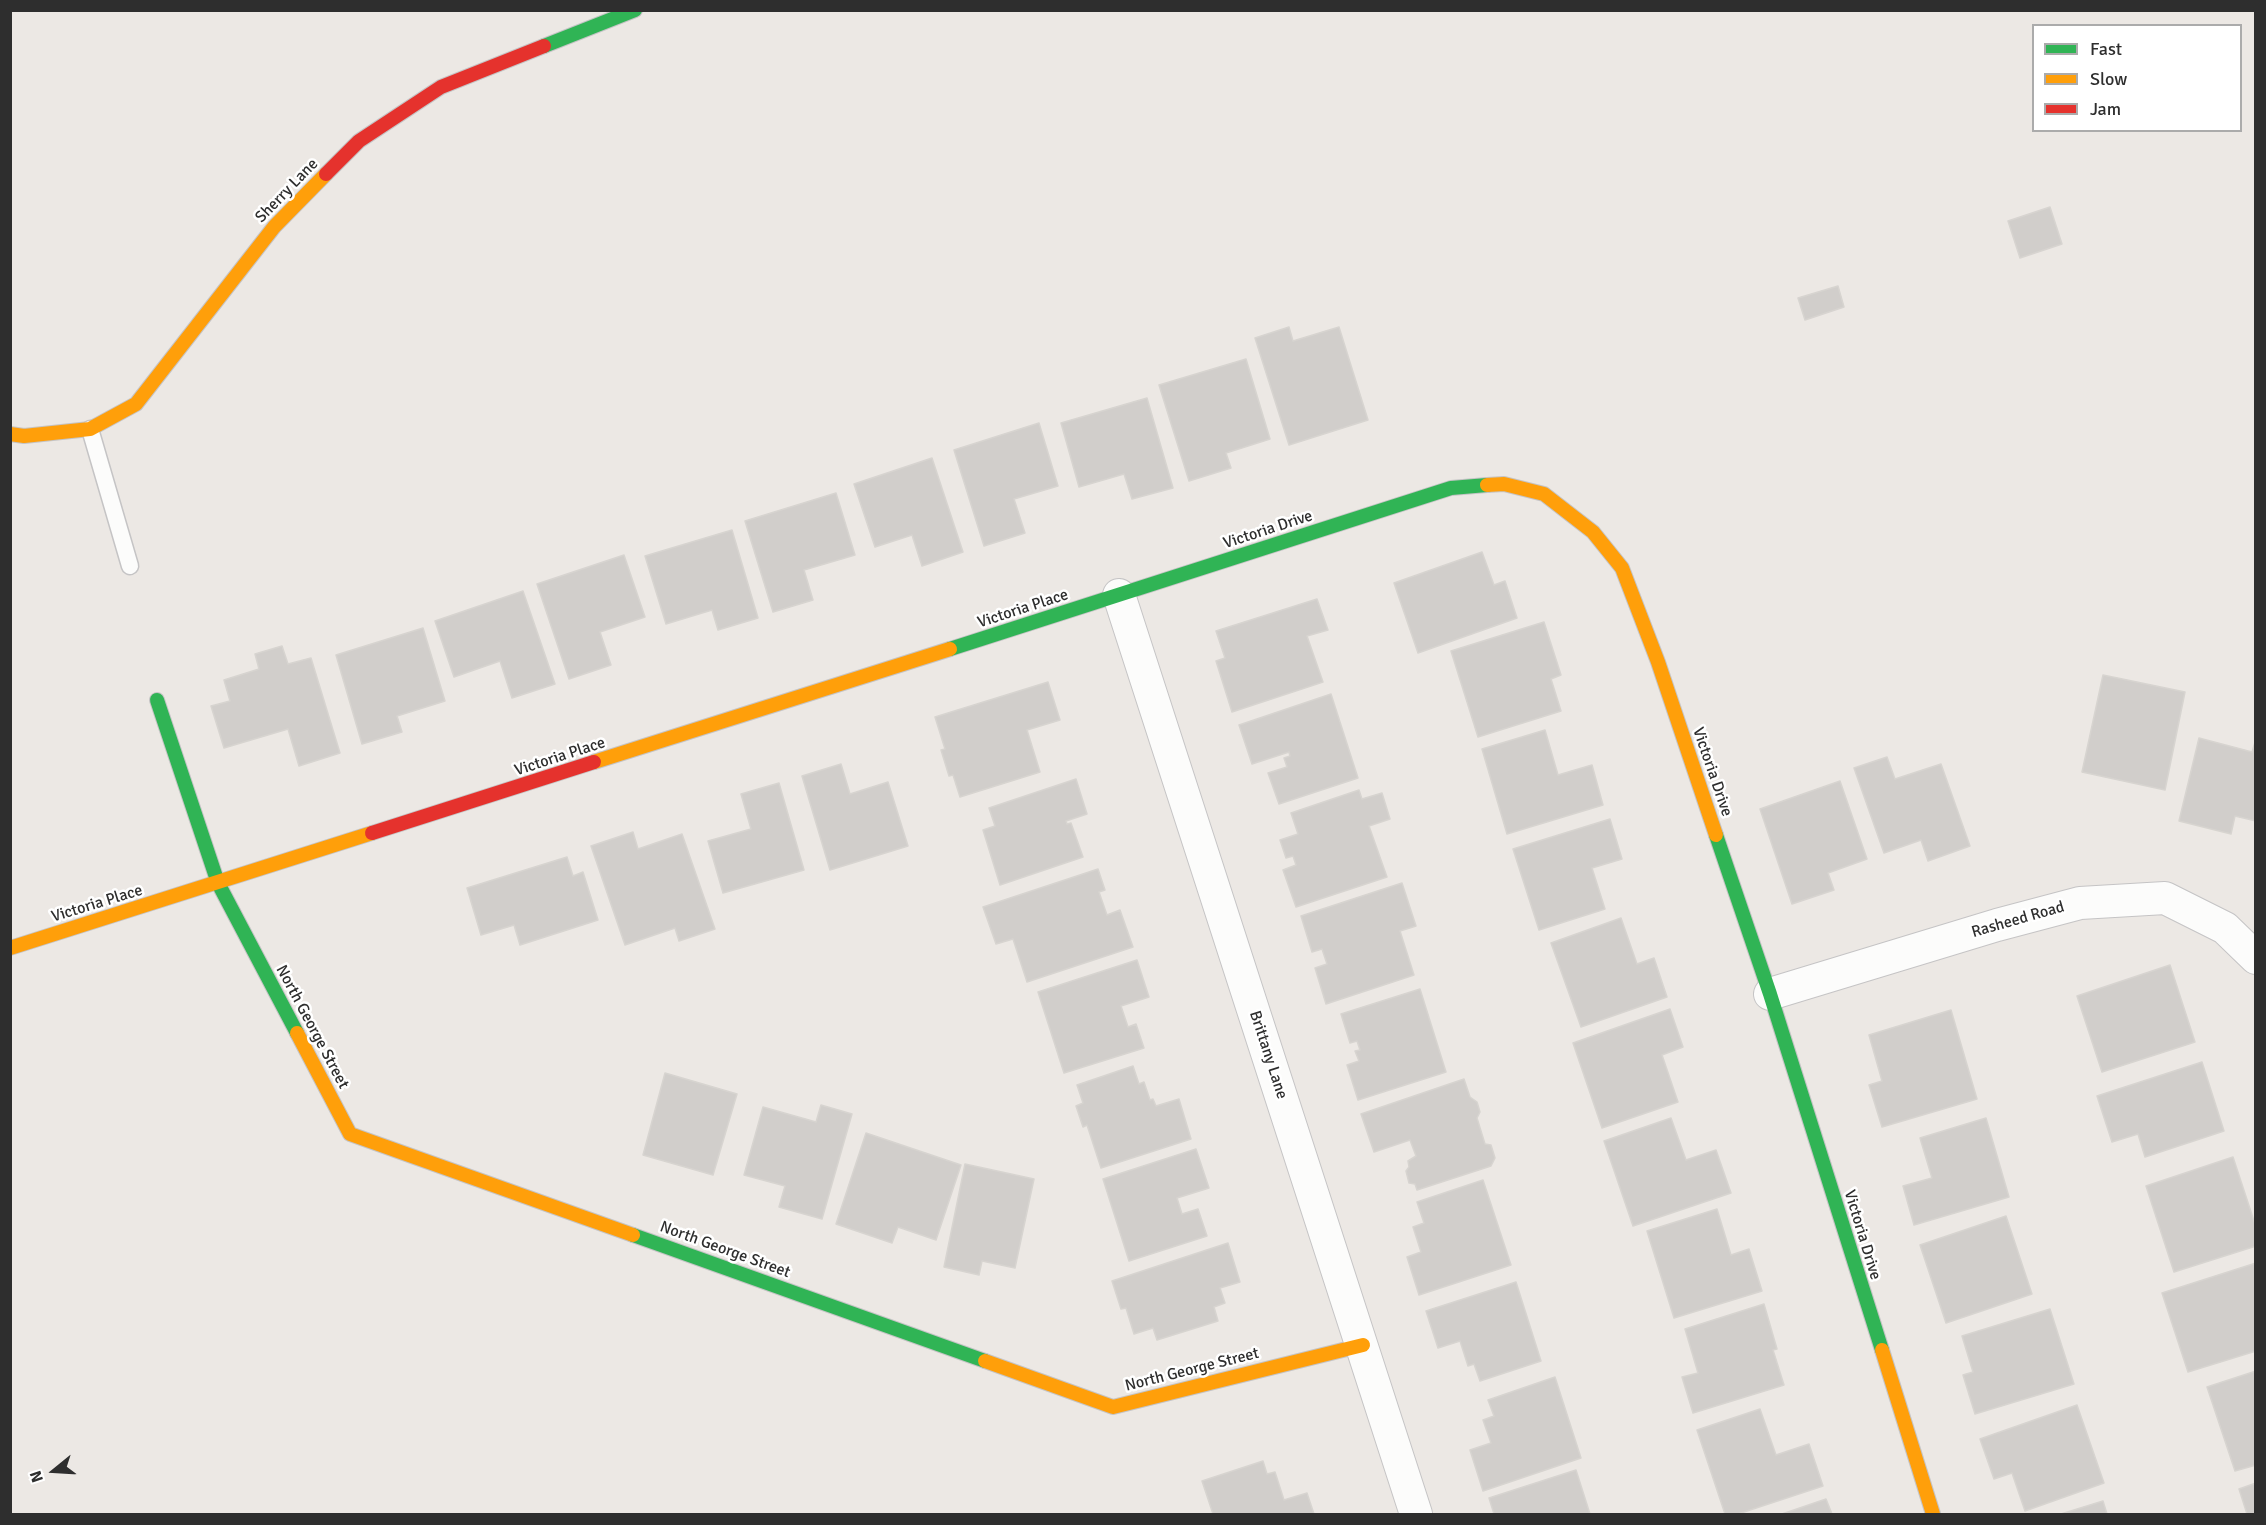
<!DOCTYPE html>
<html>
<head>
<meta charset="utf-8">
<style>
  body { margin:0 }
  #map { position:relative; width:2266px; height:1525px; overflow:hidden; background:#ece8e4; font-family:Signika,sans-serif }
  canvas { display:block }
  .frame { position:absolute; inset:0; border:12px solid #2e2e2e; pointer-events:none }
  .legend { position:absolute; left:2032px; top:24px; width:210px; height:108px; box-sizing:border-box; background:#fff; border:2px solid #ababab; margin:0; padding:8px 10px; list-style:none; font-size:18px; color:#2e2e2e }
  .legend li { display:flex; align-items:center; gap:12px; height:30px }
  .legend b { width:30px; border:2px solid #ababab }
  .north { position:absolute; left:24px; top:1441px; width:60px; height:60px; -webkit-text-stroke:4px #fff; paint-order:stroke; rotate:252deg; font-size:16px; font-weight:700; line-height:24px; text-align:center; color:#2e2e2e }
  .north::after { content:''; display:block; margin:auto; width:21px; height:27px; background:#2e2e2e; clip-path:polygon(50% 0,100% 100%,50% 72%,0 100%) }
</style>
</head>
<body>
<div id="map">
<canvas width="2266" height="1525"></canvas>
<div class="frame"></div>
<ul class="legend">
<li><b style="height:8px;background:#30b455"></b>Fast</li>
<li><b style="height:8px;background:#ff9f0a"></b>Slow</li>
<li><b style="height:8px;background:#e5322d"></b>Jam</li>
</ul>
<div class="north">N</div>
</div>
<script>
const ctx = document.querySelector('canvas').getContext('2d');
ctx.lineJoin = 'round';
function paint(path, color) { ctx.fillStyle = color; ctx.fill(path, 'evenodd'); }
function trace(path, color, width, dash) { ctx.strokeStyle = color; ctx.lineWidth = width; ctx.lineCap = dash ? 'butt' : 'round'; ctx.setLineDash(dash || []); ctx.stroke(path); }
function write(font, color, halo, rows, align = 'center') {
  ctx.font = font + ' Signika,sans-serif'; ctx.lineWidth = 5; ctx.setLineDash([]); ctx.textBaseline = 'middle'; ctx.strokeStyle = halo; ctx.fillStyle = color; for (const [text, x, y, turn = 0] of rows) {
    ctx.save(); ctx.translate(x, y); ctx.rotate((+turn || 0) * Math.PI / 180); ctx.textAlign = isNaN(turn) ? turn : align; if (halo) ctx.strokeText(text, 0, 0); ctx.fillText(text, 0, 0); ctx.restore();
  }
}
const building = new Path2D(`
  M2050,207L2062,244L2020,258L2008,221Z
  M1838,286L1844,307L1805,320L1798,298Z
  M1289,327L1293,341L1339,327L1368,420L1289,445L1255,338Z
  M1246,359L1270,439L1226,453L1231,468L1189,481L1159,385Z
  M1147,398L1173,488L1132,499L1124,474L1079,487L1061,423Z
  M1039,423L1058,486L1014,499L1025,533L984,546L954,450Z
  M932,458L963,552L922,566L912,535L875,547L854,484Z
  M836,493L855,555L804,570L813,600L773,612L745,521Z
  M732,530L758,618L718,630L712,610L666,624L645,556Z
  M1482,552L1494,585L1505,581L1517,618L1418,653L1394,583Z
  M624,555L645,617L600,632L611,665L569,679L537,584Z
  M523,591L555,684L512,698L500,661L454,677L435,621Z
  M1317,599L1328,630L1307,636L1323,682L1232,712L1216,661L1225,658L1216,631Z
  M1544,622L1561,675L1551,679L1561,711L1478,737L1451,651Z
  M423,628L445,701L397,716L402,732L362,744L336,655Z
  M282,646L288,664L311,658L340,753L299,766L288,729L224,748L211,706L230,701L224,680L259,669L255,654Z
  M2103,675L2185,692L2165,790L2082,772Z
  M1048,682L1060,720L1027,730L1040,772L960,797L953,775L949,776L941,750L945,749L935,717Z
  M1331,694L1358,778L1279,804L1268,773L1287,767L1284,758L1290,756L1289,752L1252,764L1239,725Z
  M1545,730L1558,775L1592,765L1603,805L1507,834L1482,749Z
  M2199,738L2252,752L2256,739V821L2235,816L2231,834L2179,821Z
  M1887,757L1895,779L1941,764L1970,846L1928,861L1921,840L1884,853L1854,768Z
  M841,764L850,794L888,782L908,846L830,870L802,776Z
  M1076,779L1087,814L1066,821L1067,824L1071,823L1083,857L1000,885L983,830L995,826L989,808Z
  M1840,781L1867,859L1828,873L1834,890L1792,904L1760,809Z
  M779,783L804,870L723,893L708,841L751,829L741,794Z
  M1359,790L1362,799L1382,793L1390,819L1369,826L1387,877L1296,907L1283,870L1296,865L1293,856L1286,858L1280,840L1298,834L1291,813Z
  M1610,819L1622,859L1592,868L1605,909L1539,930L1513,849Z
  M633,832L638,849L682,834L715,929L679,941L675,928L625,945L591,846Z
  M567,857L573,876L583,872L598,920L520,945L514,925L481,935L467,888Z
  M1098,869L1105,890L1099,892L1107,915L1120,910L1133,947L1027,982L1013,939L996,944L983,907Z
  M1402,883L1416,926L1400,931L1414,975L1326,1004L1315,968L1327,964L1322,949L1312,952L1301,916Z
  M1621,918L1637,964L1654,958L1667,997L1581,1027L1551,943Z
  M1137,960L1149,997L1121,1006L1128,1027L1136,1024L1144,1048L1064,1073L1038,992Z
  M2170,965L2195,1042L2102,1072L2077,996Z
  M1420,989L1446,1072L1358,1100L1347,1065L1359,1061L1355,1051L1360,1050L1357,1041L1350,1043L1341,1014Z
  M1670,1009L1683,1047L1662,1055L1678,1102L1602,1128L1573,1043Z
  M1951,1010L1977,1099L1882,1127L1869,1085L1882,1081L1869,1035Z
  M2202,1062L2224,1131L2145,1157L2138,1134L2112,1142L2097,1096Z
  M1133,1066L1139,1084L1144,1082L1150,1100L1153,1099L1156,1106L1179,1099L1191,1139L1101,1168L1087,1125L1083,1127L1076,1106L1083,1103L1077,1085Z
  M665,1073L737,1094L713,1175L643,1155Z
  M1464,1079L1470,1097L1477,1102L1480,1112L1477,1118L1485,1144L1491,1145L1495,1158L1491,1166L1417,1190L1415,1184L1409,1183L1406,1171L1409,1167L1408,1161L1416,1156L1410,1140L1374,1152L1361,1114Z
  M821,1105L852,1114L822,1219L779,1207L785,1186L744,1175L763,1107L816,1122Z
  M1671,1118L1686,1160L1716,1150L1731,1193L1633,1226L1604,1141Z
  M1986,1118L2009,1197L1914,1225L1903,1186L1932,1178L1920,1138Z
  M866,1133L961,1165L936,1240L898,1227L892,1243L836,1224Z
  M1196,1149L1209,1188L1177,1198L1182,1214L1198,1209L1207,1236L1129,1261L1103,1179Z
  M2233,1157L2256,1227V1246L2174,1272L2146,1186Z
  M965,1164L1034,1179L1015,1268L982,1261L979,1275L944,1267Z
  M1483,1180L1511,1265L1419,1295L1407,1257L1421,1252L1413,1227L1424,1223L1417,1202Z
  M1717,1209L1731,1255L1749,1249L1762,1291L1674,1318L1647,1231Z
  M2006,1216L2032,1294L1946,1323L1920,1245Z
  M1228,1243L1240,1282L1220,1288L1225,1303L1214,1307L1218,1321L1157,1340L1153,1328L1134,1334L1126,1308L1121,1309L1112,1281Z
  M2256,1263V1351L2188,1372L2162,1293Z
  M1516,1282L1541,1361L1480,1381L1474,1364L1468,1366L1460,1341L1438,1348L1426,1311Z
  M1764,1304L1777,1349L1773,1350L1784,1385L1693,1413L1682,1377L1698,1373L1685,1329Z
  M2050,1309L2074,1384L1975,1414L1963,1375L1973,1372L1962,1336Z
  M2256,1371V1465L2235,1471L2207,1387Z
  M1555,1377L1581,1458L1483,1491L1470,1450L1491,1443L1483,1420L1494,1416L1488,1400Z
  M2077,1405L2104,1483L2025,1511L2012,1473L1994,1479L1980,1439Z
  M1760,1409L1776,1455L1809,1444L1823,1486L1738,1514H1725L1697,1430Z
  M1263,1461L1267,1474L1275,1472L1284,1500L1307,1493L1314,1514H1213L1202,1481Z
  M1576,1470L1590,1514H1494L1489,1498Z
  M2256,1483V1514H2247L2239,1489Z
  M1826,1499L1832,1514H1782Z
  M2103,1501L2107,1514H2061Z`);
const lane = new Path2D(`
  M90,429L130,566`);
const street = new Path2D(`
  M1119,595L1416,1514
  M1770,994L1997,925L2080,903L2165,898L2225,928L2256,958`);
const fast = new Path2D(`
  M544,46L635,10
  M950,649L1451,488L1487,485
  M157,700L218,883L297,1033
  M1716,835L1770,994L1882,1350
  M633,1235L985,1361`);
const slow = new Path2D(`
  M10,434L24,436L90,429L136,404L274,227L326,174
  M1487,485L1504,484L1544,494L1593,532L1622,568L1658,662L1716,835
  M594,762L950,649
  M10,948L372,833
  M297,1033L350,1134L633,1235
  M1882,1350L1933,1514
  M985,1361L1113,1407L1363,1345`);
const jam = new Path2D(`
  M326,174L359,141L441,87L544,46
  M372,833L594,762`);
const streetNames = [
  ["Sherry Lane",287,191,-46],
  ["Victoria Drive",1268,530,-18],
  ["Victoria Place",1023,609,-18],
  ["Victoria Place",560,757,-18],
  ["Victoria Drive",1712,772,71],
  ["Victoria Place",97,904,-17],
  ["Rasheed Road",2018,920,-16],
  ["North George Street",312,1027,62],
  ["Brittany Lane",1268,1055,72],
  ["Victoria Drive",1862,1235,73],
  ["North George Street",725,1250,20],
  ["North George Street",1192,1370,-14]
];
paint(building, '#d1cecb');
trace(building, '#d7d4d0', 1.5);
trace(lane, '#c5c4c5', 19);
trace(street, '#c5c4c5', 34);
trace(fast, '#c5c4c5', 16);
trace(slow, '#c5c4c5', 16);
trace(jam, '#c5c4c5', 16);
trace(lane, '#fcfcfb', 16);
trace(street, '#fcfcfb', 32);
trace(fast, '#30b455', 14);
trace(slow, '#ff9f0a', 14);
trace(jam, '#e5322d', 14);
write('16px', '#2e2e2e', '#fff', streetNames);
</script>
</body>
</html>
